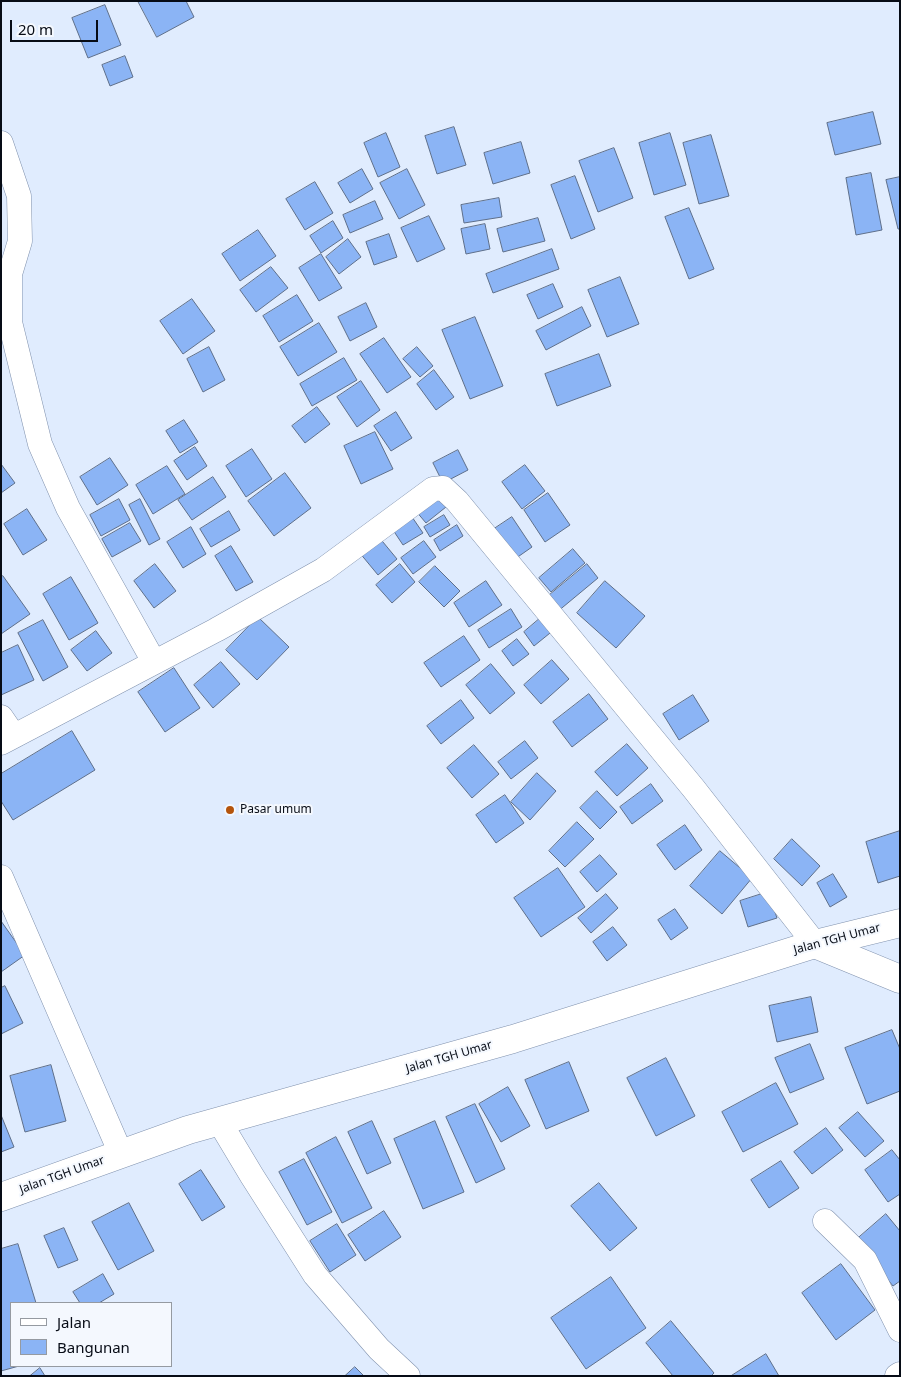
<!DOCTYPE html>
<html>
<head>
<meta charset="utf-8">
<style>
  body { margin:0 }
  #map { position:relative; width:901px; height:1377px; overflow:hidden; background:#e0ecfe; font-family:"Noto Sans",sans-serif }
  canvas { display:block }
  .frame { position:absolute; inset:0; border:2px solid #070c16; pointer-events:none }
  .legend { position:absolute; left:10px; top:1302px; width:162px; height:65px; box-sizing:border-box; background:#f4f8fe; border:1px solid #959aa1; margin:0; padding:6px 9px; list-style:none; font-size:15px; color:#070c16 }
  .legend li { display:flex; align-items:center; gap:10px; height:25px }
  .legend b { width:25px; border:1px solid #959aa1 }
  .scale { position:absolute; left:10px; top:20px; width:88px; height:22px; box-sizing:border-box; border:2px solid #070c16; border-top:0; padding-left:6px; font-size:15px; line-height:18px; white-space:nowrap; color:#070c16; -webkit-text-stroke:4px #f4f8fe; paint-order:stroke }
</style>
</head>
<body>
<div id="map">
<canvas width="901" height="1377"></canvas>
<div class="frame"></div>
<ul class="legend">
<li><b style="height:6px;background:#fff"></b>Jalan</li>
<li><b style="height:14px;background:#8bb4f5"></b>Bangunan</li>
</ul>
<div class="scale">20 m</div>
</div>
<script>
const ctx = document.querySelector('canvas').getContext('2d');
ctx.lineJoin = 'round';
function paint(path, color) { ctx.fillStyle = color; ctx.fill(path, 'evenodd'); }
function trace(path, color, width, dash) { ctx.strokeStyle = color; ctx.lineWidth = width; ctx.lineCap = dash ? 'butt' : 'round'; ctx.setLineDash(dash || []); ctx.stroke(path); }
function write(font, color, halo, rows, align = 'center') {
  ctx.font = font + ' "Noto Sans",sans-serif'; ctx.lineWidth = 4; ctx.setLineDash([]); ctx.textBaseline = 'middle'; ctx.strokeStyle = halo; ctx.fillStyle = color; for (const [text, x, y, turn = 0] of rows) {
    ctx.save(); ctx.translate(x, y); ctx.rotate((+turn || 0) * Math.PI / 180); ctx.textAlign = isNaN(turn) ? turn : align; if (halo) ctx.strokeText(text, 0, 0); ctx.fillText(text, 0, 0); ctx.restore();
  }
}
const building = new Path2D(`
  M138,1H186L194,17L157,37Z
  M105,5L121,45L88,58L72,18Z
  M125,56L133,77L110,86L102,65Z
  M873,112L881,144L835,155L827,123Z
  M454,127L466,165L437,174L425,136Z
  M386,133L400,167L378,177L364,143Z
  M670,133L686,185L654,195L639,143Z
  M711,135L729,196L699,204L683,143Z
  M521,142L530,173L493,184L484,153Z
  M614,148L633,198L598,212L579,161Z
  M362,169L373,189L350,203L338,183Z
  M407,169L425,205L399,219L380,183Z
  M871,173L882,230L856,235L846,178Z
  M575,176L595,229L571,239L551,185Z
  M900,177V229H898L886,180Z
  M315,182L333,213L305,230L286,199Z
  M499,198L502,217L464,223L461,205Z
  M375,201L383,219L350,233L343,215Z
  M689,208L714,269L689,279L665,217Z
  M429,216L445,249L417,262L401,228Z
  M538,218L545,241L503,252L497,229Z
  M333,221L343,238L321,253L310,236Z
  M485,224L490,249L466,254L461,229Z
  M258,230L276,256L240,281L222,254Z
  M389,234L397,257L374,265L366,242Z
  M348,239L361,257L339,274L326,257Z
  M552,249L559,269L493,293L486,274Z
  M321,254L342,288L319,301L299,268Z
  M271,267L288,288L256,312L240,290Z
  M620,277L639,324L607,337L588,290Z
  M553,284L563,307L538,319L527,295Z
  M297,295L313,321L279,342L263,316Z
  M192,299L215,331L183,354L160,321Z
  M366,303L377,327L350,341L338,317Z
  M582,307L591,326L546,350L536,331Z
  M475,317L503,386L470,399L442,330Z
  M319,323L337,352L298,376L280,347Z
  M384,338L411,377L387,393L360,354Z
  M209,347L225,380L203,392L187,359Z
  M417,347L433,366L420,377L403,359Z
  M599,354L611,386L557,406L545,374Z
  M344,358L357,380L312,406L300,384Z
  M434,370L454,397L436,410L417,384Z
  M361,381L380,410L357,427L337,397Z
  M317,407L330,424L305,443L292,426Z
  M396,412L412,438L391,451L374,426Z
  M184,420L198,442L180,453L166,431Z
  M375,432L393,469L361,484L344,446Z
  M195,447L207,466L187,480L174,461Z
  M252,449L272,479L246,497L226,466Z
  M458,450L468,470L443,483L433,463Z
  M110,458L128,485L97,505L80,477Z
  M1,464L15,483L1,493Z
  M525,465L545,491L522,509L502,482Z
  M167,466L185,494L153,514L136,485Z
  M285,473L311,508L274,536L248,501Z
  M213,477L226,497L192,520L178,500Z
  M548,493L570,525L545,542L524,510Z
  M435,494L446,507L426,523L415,510Z
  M119,499L130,520L101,536L90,515Z
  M140,499L160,539L149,545L129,505Z
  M27,509L47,540L23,555L4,524Z
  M229,511L240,530L211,547L200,529Z
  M410,514L423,533L403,545L391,527Z
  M444,515L450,525L430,537L424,527Z
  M512,517L532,547L512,561L491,531Z
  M130,523L141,541L112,557L102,539Z
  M457,525L463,536L440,551L434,540Z
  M191,527L206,554L183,568L167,542Z
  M378,536L397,559L378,575L359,552Z
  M424,541L436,557L413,574L401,558Z
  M231,546L253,582L236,591L215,556Z
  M573,549L585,563L551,592L539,578Z
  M155,564L176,591L154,608L134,581Z
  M400,564L415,582L392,603L376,585Z
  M587,564L598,578L557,612L546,598Z
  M435,566L460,591L444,607L419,582Z
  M3,576L30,614L1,634V577Z
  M71,577L98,623L69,640L43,594Z
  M486,581L502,605L469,627L454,603Z
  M605,581L645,616L616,648L577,613Z
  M511,609L522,627L489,648L478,630Z
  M544,615L555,629L534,646L524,632Z
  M258,617L289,647L257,680L226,650Z
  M43,620L68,667L43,681L18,633Z
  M96,631L112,653L87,671L71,650Z
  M464,636L480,660L441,687L424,663Z
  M517,639L529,654L513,666L502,651Z
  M18,645L34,680L1,695V653Z
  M552,660L569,679L541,704L524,685Z
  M221,662L240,684L213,708L194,685Z
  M491,664L515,693L490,714L466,685Z
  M174,668L200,708L165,732L138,692Z
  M589,694L608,719L572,747L553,722Z
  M693,695L709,721L679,740L663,714Z
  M461,700L474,718L441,744L427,726Z
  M72,731L95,770L13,820L1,801V774Z
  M525,741L538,758L511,779L498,762Z
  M627,744L648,768L617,796L595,772Z
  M474,745L499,774L472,798L447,768Z
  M537,773L556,791L530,820L511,802Z
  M651,784L663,801L632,824L620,807Z
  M597,791L617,812L600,829L580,808Z
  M505,795L524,823L496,843L476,815Z
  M577,822L594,839L565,867L549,851Z
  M685,825L702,850L675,870L657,845Z
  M900,831V876L878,883L866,842Z
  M792,839L820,866L802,886L774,859Z
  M720,851L752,878L722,914L690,886Z
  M600,855L617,874L597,892L580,872Z
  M558,868L585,907L541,937L514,898Z
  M833,874L847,897L830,907L817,883Z
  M768,892L777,918L748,927L740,901Z
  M606,894L618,908L591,933L578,918Z
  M675,909L688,928L671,940L658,920Z
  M1,921L25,955L1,972Z
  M613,927L627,945L607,961L593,942Z
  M5,986L23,1023L1,1034V988Z
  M811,997L818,1032L777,1042L769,1006Z
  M892,1030L900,1049V1091L867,1104L845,1048Z
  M810,1044L824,1079L790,1093L775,1058Z
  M666,1058L695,1116L656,1136L627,1078Z
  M569,1062L589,1111L546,1129L525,1080Z
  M51,1065L66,1121L25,1132L10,1076Z
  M776,1083L798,1124L743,1152L722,1112Z
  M508,1087L530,1126L501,1142L479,1104Z
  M475,1104L505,1169L476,1183L446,1117Z
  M858,1112L884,1141L865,1157L839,1128Z
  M1,1115L14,1147L1,1152Z
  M372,1121L391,1163L367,1174L348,1132Z
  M435,1121L464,1192L423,1209L394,1139Z
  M826,1128L843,1150L812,1174L794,1152Z
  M336,1137L372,1208L342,1223L306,1153Z
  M892,1150L900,1160V1194L888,1202L865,1170Z
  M304,1159L332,1212L307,1225L279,1172Z
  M781,1161L799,1188L769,1208L751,1180Z
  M201,1170L225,1207L202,1221L179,1184Z
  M599,1183L637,1228L610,1251L571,1206Z
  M129,1203L154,1251L118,1270L92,1222Z
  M384,1211L401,1237L365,1261L348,1235Z
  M886,1214L900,1231V1281L893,1286L856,1240Z
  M337,1224L356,1255L330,1272L310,1241Z
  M64,1228L78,1260L58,1268L44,1236Z
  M18,1244L36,1303H11V1366H19L1,1371V1249Z
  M841,1264L875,1310L836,1340L802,1293Z
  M103,1274L114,1294L99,1303H80L73,1292Z
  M611,1277L646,1328L586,1369L551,1318Z
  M671,1321L714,1373L711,1376H673L646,1343Z
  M766,1354L779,1376H731Z
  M355,1367L364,1376H345Z
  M40,1368L45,1376H30Z`);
const street = new Path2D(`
  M1,143L19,196L20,241L10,274V322L40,444L68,508L154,662
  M1,717L14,736
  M1,743L216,630L323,570L433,489L443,488L457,501L694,789L815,944
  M1,877L121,1154
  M219,1121L252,1176L315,1275L379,1349L408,1376
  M825,1221L865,1260L900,1330
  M897,1376L900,1374`);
const secondary = new Path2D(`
  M815,944L900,979`);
const primary = new Path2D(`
  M1,1197L188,1130L513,1039L815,944L900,923`);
const markers = [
  [230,810,5,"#b4540c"]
];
const poiNames = [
  ["Pasar umum",240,810]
];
const streetNames = [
  ["Jalan TGH Umar",837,939,-15],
  ["Jalan TGH Umar",449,1057,-16],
  ["Jalan TGH Umar",62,1175,-20]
];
paint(building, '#8bb4f5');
trace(building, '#5e6f8a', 1);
trace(street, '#8092ae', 25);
trace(secondary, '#8092ae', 29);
trace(primary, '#8092ae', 29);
trace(street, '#fff', 24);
trace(secondary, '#fff', 28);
trace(primary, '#fff', 28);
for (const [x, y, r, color] of markers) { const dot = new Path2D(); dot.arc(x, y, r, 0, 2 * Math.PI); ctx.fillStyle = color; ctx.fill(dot); trace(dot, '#f4f8fe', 2); }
write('12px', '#070c16', '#f4f8fe', poiNames, 'left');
write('12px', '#070c16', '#f4f8fe', streetNames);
</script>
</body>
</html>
